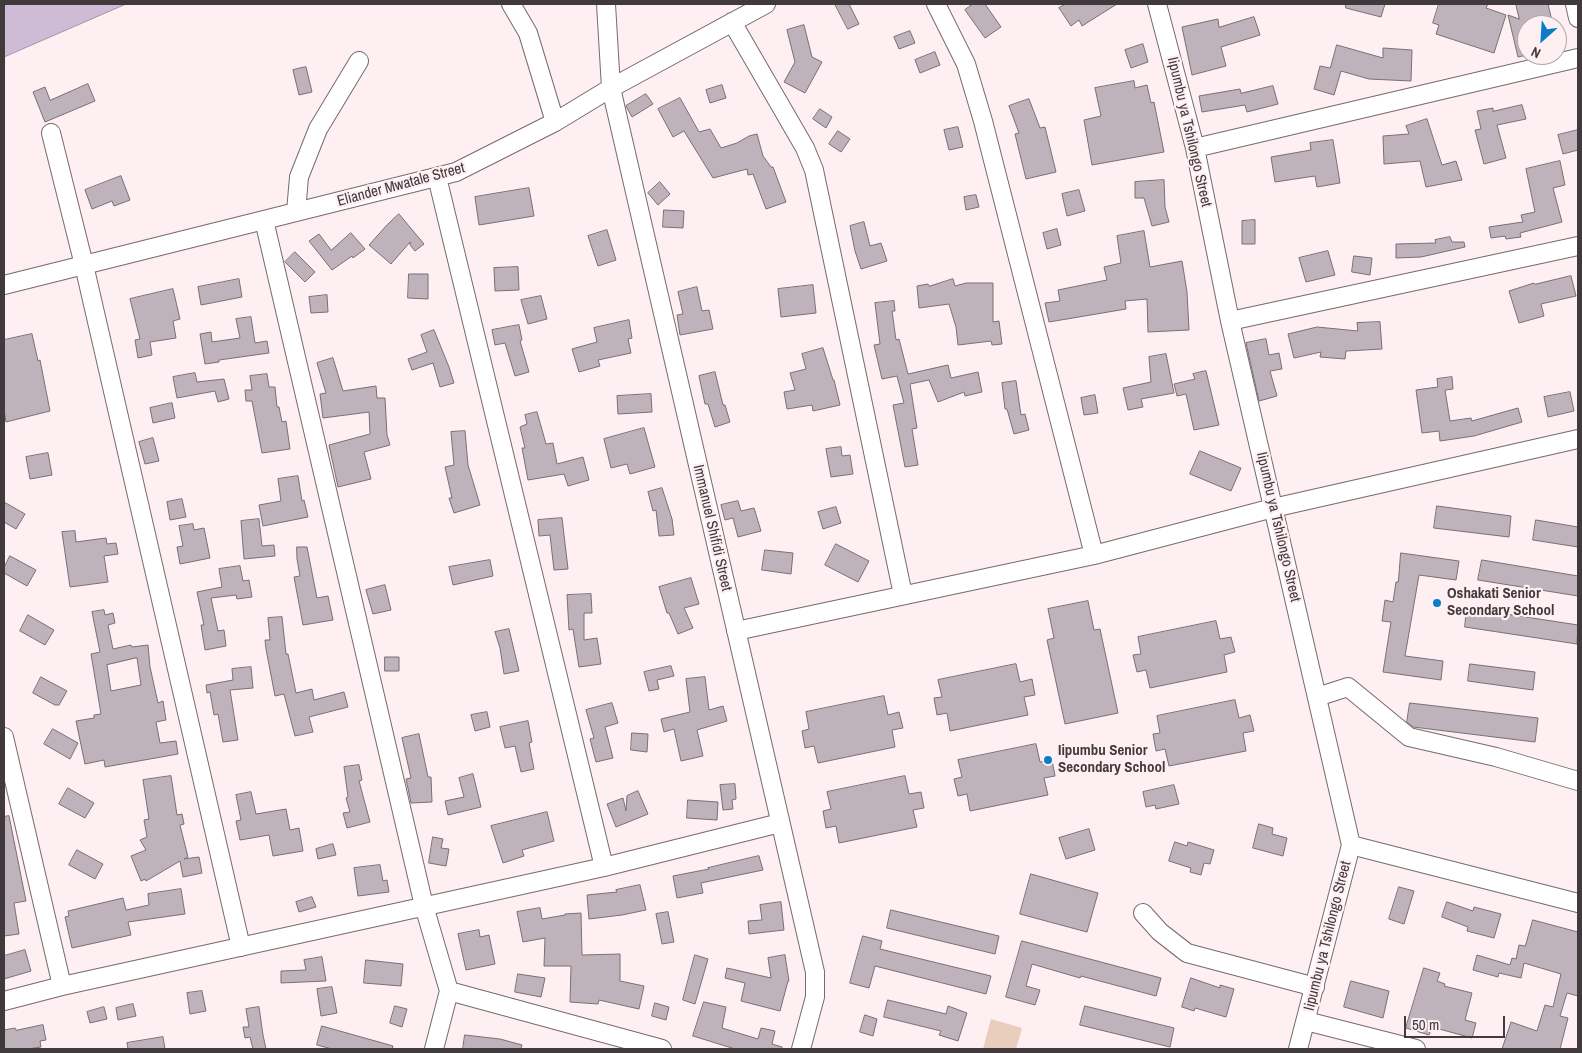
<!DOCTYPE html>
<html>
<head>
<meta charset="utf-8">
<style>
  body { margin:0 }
  #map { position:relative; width:1582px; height:1053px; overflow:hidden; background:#feeff2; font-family:"Archivo Narrow",sans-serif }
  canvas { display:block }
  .frame { position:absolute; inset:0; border:5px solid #403a3c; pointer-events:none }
  .north { position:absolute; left:1517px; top:15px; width:50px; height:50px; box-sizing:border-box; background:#feeff2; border:1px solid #b2a7a9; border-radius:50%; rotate:206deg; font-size:14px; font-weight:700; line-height:20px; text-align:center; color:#403a3c }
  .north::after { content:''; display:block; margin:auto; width:18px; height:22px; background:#0d7cc6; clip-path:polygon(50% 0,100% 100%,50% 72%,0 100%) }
  .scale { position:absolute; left:1404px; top:1016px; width:101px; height:22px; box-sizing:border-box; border:2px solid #403a3c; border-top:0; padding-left:6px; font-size:15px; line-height:18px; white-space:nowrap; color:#403a3c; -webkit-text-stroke:4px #feeff2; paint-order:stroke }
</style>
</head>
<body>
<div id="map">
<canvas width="1582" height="1053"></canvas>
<div class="frame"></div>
<div class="north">N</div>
<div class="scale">50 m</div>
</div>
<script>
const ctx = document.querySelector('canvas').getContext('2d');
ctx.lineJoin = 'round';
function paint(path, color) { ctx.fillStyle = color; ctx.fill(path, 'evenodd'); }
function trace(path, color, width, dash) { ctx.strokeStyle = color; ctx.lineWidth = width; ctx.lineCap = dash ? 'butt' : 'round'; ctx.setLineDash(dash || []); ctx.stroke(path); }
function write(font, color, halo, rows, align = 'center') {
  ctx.font = font + ' "Archivo Narrow",sans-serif'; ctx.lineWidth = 4.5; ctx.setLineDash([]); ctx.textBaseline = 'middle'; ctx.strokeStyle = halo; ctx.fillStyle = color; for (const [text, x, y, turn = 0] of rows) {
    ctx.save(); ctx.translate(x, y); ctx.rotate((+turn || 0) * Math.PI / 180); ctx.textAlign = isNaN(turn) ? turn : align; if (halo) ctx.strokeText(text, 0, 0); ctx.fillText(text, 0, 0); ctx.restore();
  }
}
const green = new Path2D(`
  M991,1019L1022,1028L1016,1049H983Z`);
const water = new Path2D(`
  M4,4H126L4,57Z`);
const building = new Path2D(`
  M835,4H849L859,24L848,29Z
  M973,4H985L1001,27L985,38L965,10Z
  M1066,4H1117L1082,26L1079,20L1071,26L1059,8Z
  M1346,4H1385L1381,17L1346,8Z
  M1439,4H1488L1486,8L1506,15L1494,53L1436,34L1439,25L1433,23Z
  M1516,4H1548L1553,25H1527V55L1518,57L1508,15L1519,19Z
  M1254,17L1260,35L1221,47L1226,66L1192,75L1182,27L1218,19L1219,27Z
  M804,25L812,57L822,62L805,93L784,82L795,62L787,30Z
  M910,31L915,43L899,49L894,37Z
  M1143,44L1148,62L1131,68L1125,50Z
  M1337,45L1383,58V48L1412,50L1411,81L1369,79L1341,71L1334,95L1314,89L1320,66L1330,68Z
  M935,52L940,65L920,73L915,60Z
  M306,67L312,92L299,95L293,70Z
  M1134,81L1135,88L1147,85L1151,103L1154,102L1164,152L1092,165L1084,120L1101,116L1095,88Z
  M88,84L95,101L45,122L33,92L45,87L50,100Z
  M722,85L726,98L710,103L706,90Z
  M1273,86L1278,104L1247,112L1245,105L1202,112L1199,96L1240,89L1241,93Z
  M646,94L653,104L632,117L626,106Z
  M680,98L699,132L710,129L721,148L737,143L749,136L757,134L763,156L771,167H773L786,202L766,209L753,174L748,175L747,169L713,178L684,131L673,137L658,109Z
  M1029,99L1040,128L1045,127L1056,172L1026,179L1015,134L1019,133L1009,106Z
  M1522,105L1526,119L1497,125L1506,158L1484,164L1475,130L1481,129L1477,111L1493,108V111Z
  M820,109L832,117L826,128L813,119Z
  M1427,119L1442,165L1456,161L1462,180L1426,187L1420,161L1384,164L1383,136L1409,134L1406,126Z
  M958,127L963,147L949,150L944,130Z
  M1578,130V150L1563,154L1558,135Z
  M838,131L850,139L841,152L829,144Z
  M1333,140L1340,183L1317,187L1315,176L1275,182L1271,157L1311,150L1310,143Z
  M1560,161L1565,185L1553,188L1562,222L1520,233L1521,237L1506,239L1505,236L1491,238L1489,227L1523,222L1521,215L1535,212L1526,169Z
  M121,176L130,200L114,206L112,201L92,209L85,190Z
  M1164,180L1165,207L1169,222L1152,226L1144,198H1135V182Z
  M660,182L670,194L658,205L648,193Z
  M529,188L534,216L479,225L475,197Z
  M1079,190L1085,211L1067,216L1062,194Z
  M976,195L979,207L966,210L964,197Z
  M664,210L684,211L683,228L663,227Z
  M399,214L424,244L415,251L410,245V242L391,264L369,245L387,225Z
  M1255,220V244H1242V221Z
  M864,222L870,246L881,243L887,261L861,269L855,251L850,226Z
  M1057,229L1061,245L1047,249L1043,233Z
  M607,230L616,260L598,266L588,236Z
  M1144,231L1150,267L1182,261L1187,292L1189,330L1148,332L1147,299L1125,301L1126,309L1049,322L1045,303L1060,301L1058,290L1107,280L1104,267L1121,263L1117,236Z
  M351,233L365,249L353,258L352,256L332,270L309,241L319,234L331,250Z
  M1450,237L1452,242H1464L1465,247L1421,257L1396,258V244L1436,243L1435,240Z
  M1328,251L1335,275L1306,282L1299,258Z
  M295,252L315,272L305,282L285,262Z
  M1354,256L1372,258L1370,275L1352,272Z
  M518,267L519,290L495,291L494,268Z
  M409,274H428V299L408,298Z
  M1571,276L1576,296L1541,304L1544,316L1519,323L1509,291L1534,283L1535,284Z
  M239,279L242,297L201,305L198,287Z
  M953,279L955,286L966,283H993V322L999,321L1002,344L992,345L991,341L958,345L956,327L949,304L919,308L917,286L928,284L929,286Z
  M813,285L816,313L781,317L778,289Z
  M697,287L702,311L709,310L713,329L680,335L677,315L683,314L678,292Z
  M173,289L180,319L173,321L176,338L150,342L152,355L138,358L135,340L140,339L130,299Z
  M327,295L328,312L311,313L309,297Z
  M541,296L547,319L528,324L521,300Z
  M894,301L895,311H892L896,340L899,339L908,374L948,365L951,378L978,372L982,392L965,396L964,392L938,402L929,380L910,384L917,428L912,429L918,465L905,467L893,405L904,403L897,376L882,379L874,345L880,344L875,303Z
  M251,317L255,343L267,341L269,353L219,360V362L205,364L200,334L211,332L212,342L240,338L236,319Z
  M629,320L632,338L628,339L631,353L598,360L600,366L579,372L572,349L597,342L594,328Z
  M1380,322L1382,349L1346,351L1345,359L1320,357L1321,352L1294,358L1288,334L1317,327L1358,331L1357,323Z
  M519,325L522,340L520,341L529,372L515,376L505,343L495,345L492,330Z
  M434,330L449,367L454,383L440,387L433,363L412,370L408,359L427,352L421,335Z
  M32,334L38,361L40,360L50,411L6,422L4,410V340Z
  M1266,339L1269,355L1279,353L1282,369L1270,371L1277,396L1259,401L1246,343Z
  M823,348L833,380H834L840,405L813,411L812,405L787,409L784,392L795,390L790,373L806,369L802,354Z
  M1166,354L1174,393L1141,399L1143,407L1128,410L1123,388L1151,382L1149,357Z
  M333,358L343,391L376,386L377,398H385L387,435L390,445L364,452L371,479L338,487L329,445L370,434L369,412L323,418L320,394L326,393L317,363Z
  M1206,371L1219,425L1194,430L1186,394L1177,396L1174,384L1195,379L1193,374Z
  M715,372L723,405H725L730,422L715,427L708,404H705L699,376Z
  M195,373L197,382L224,379L229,399L218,402L215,391L177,398L173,377Z
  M267,374L269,387H275L277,407H279L282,422L286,421L290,449L262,453L252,401H246L245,390H252L250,376Z
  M1452,377L1453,389L1445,390L1450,421L1471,418L1472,421L1518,408L1522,422L1474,436L1440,441L1439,431L1422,433L1416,390L1438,387L1437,379Z
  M1016,381L1021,415L1025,414L1029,430L1014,434L1007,409H1005L1002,383Z
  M1570,392L1574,411L1548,417L1544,397Z
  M651,394L652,412L618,414L617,396Z
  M1095,395L1098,413L1084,415L1081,398Z
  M172,403L175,418L153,423L150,408Z
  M537,412L546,444L553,443L557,464L583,457L589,480L568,486L564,474L528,480L522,448H525L520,427L527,424L525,415Z
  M644,428L655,467L630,474L627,464L611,468L604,439Z
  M465,431L468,465L480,505L454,513L449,498H452L445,467L454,465L451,432Z
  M153,438L159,461L145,464L139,442Z
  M841,447L842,456L850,455L853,474L831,477L826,449Z
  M1200,451L1241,468L1231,491L1190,474Z
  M48,453L52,475L30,479L26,457Z
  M298,476L302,501L304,500L308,517L263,526L259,505L281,501L278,479Z
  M662,488L672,519L674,535L659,536L656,510L653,511L648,492Z
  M182,499L186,517L170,520L167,502Z
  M738,501L741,511L754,508L761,531L738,537L733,518L725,520L721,505Z
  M4,502L25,514L16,529L4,522Z
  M1437,506L1511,516L1509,537L1434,528Z
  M836,507L841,523L823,529L818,512Z
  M562,518L568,569L554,570L550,535L539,536L538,520Z
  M259,519L262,546L274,545L275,556L244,559L241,521Z
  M1536,520L1578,527V547L1533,540Z
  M193,524L194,530L204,528L210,558L180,564L177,547L183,546L179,526Z
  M75,531L76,542L106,538L107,544L116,543L118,554L104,556L108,582L70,587L62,532Z
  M836,544L869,561L858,582L825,565Z
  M297,547H307L317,598L328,596L333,620L303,625L294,577L300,576L297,559Z
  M765,550L793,553L791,574L762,570Z
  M1401,553L1459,561L1456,580L1419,575L1405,656L1443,661L1441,680L1383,672L1391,622L1382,621L1385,600L1393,602L1396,582H1398Z
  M10,556L36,570L27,586L4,573V568Z
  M490,560L493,576L453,585L449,567Z
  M1482,560L1578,576V596L1478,580Z
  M240,566L243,581L249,580L252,597L237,599L236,595L211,598L218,631L224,630L226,646L205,650L201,625H204L197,592L222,587L219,569Z
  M691,578L699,604L684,608L693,628L678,634L669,613H667L659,587Z
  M385,585L391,610L373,614L366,590Z
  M591,594L592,613H584V640L597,638L601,664L579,667L573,629L569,630L567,595Z
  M1088,601L1094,630L1100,629L1118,713L1065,724L1047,640L1054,638L1048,609Z
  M1467,608L1578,625L1577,644L1465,627Z
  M104,610L105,615L113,613L115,623L108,625L113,649L131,645L132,647L148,645L150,667L158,703L163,701L166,720L156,722L160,743L176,741L178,754L105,767L104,760L85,764L76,721L94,718V715L101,714L91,654L100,652L92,612ZM137,658L141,685L111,691L107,665Z
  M28,615L54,630L45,645L20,631Z
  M282,617L286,654H288L296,693L312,689L314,700L344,692L348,707L309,717L313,732L295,736L284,694L275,696L266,649L265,640H270L268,618Z
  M1216,621L1220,639L1231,637L1235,652L1224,655L1227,672L1150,688L1146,670L1137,672L1133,655L1141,654L1138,637Z
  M509,629L519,671L504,674L500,648L495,632Z
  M385,657H399V671H385Z
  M1016,664L1020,682L1032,679L1035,695L1024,697L1028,715L950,731L947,713L937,715L934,698L942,697L938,680Z
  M1470,664L1535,672L1533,690L1468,681Z
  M671,666L674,676L657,680L659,689L649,691L644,672Z
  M251,667L253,688L230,690L238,740L223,742L218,714L214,715L210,692L207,693L206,685L233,680L232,669Z
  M41,677L67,691L59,705H55L33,693Z
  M705,677L709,710L723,706L727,721L697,730L703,756L681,761L674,729L664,732L661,719L690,712L686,679Z
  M884,696L888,715L899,712L903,728L892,730L895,747L818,763L814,746L805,748L802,731L809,729L806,712Z
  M1235,700L1239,718L1250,715L1254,731L1243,733L1246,751L1169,766L1165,749L1156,751L1153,734L1160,733L1157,716Z
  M612,703L618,723L605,727L613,758L596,762L590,739L594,738L586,710Z
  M1410,703L1538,718L1535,742L1413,727L1407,722Z
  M487,712L490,727L475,731L471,715Z
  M528,721L532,742L529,743L534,769L521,772L515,746L505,748L500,727Z
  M53,729L78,743L70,759L44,744Z
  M632,733L648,734L647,752L631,750Z
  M419,734L428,777H431L432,802L411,803L406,779L411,778L402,738Z
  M1036,744L1040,762L1052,760L1055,776L1044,778L1048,795L970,811L967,794L958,796L954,779L962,777L958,760Z
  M359,765L362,780L359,781L370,822L347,828L343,813L350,812L346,798L348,797L344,767Z
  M473,774L481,807L448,815L445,801L464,797L459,778Z
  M171,776L177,815L182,814L184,824L180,825L188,857L184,859L199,857L202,873L183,877L180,861L146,881L145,879L141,881L131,856L146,850L140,840L147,837L144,820L149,819L143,780Z
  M905,776L909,794L921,792L924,808L913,810L917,827L839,843L836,826L826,828L823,811L831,809L827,792Z
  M735,784L736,799L732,800L733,809L723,810L720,785Z
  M1174,785L1179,804L1156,809L1155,805L1146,807L1143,792Z
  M68,788L94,803L85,818L59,804Z
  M638,791L648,814L616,827L607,804L623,798L626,811L627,796Z
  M251,792L256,814L286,809L290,830L299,828L303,851L273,856L269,835L240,840L236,821L241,820L236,795Z
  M688,800L718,802L717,820L687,818Z
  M547,812L554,841L522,850L524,856L503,863L491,826Z
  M9,816L26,901L14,903L19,934L4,936V817Z
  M1259,824L1273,828L1272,834L1287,838L1283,856L1253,848Z
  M1089,829L1095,850L1066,859L1059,838Z
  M433,837L443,839L441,848L449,849L446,866L429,863Z
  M1175,842L1187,846L1188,842L1214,850L1210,864L1204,863L1201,875L1190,872L1191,868L1169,861Z
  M333,844L336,855L318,859L316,849Z
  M77,850L103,864L95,879L69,865Z
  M759,856L763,870L701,883L703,893L677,898L673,876L709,869L708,868Z
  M380,865L383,881L387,880L389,892L358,896L354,868Z
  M1031,874L1098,893L1087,932L1020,914Z
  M640,885L646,910L622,915L589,919L587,895L617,892L616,890Z
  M1399,887L1414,891L1404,924L1389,919Z
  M181,889L185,914L128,922L131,935L72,948L65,917L69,916L68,911L123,898L126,910L149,905L148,894Z
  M312,897L316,907L299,912L296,902Z
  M781,902L784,930L749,934L748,921L762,920L760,905Z
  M1447,902L1473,911L1474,907L1501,914L1494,938L1467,931L1468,927L1442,917Z
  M540,908L542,919L565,915V914L581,913L582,955L620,954V981L644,986L639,1009L599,1000L598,1004L570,1002L571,966H544L545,938L523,942L517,912Z
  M891,910L999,936L995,954L887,928Z
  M668,912L674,942L662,944L656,914Z
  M1533,920L1578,932V996L1567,993L1560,1016L1568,1018L1560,1049H1502L1511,1022L1537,1031L1545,1005L1553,1007L1561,974L1524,963L1521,978L1499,973L1498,977L1473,970L1477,955L1510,965L1512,958L1516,959L1519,945L1525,946Z
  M479,930L480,937L489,935L495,964L466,970L458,934Z
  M863,936L882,941L880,949L991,976L986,994L875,966L869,988L850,983Z
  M1022,941L1161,978L1156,996L1081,976L1080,978L1032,964L1026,986L1040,990L1035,1005L1006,997Z
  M25,950L31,971L4,979V956Z
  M695,955L708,959L695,1004L683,1000Z
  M785,955L789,981H788L780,1011L741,1001L745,983L725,978L727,968L771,978L768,958Z
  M322,957L326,981L281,983V971L306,970L304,960Z
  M366,960L403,964L401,986L364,983Z
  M1424,968L1440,973L1437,981L1445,984L1444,986L1472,993L1465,1020L1476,1023L1472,1038L1432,1027L1429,1035L1406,1028Z
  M518,974L545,978L541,997L515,992Z
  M1191,978L1220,988V985L1234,989L1226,1017L1195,1008L1194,1011L1182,1007Z
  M1351,981L1389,991L1383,1018L1344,1007Z
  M332,987L337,1013L321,1016L317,989Z
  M202,991L206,1011L190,1014L187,993Z
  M888,1000L946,1014L948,1006L967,1013L958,1041L939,1035L941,1031L884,1017Z
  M704,1002L726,1007L722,1028L758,1039L761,1028L775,1031L772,1044L782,1047V1049H735L693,1036Z
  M655,1003L669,1007L666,1020L652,1016Z
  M133,1004L136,1016L118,1020L116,1008Z
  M395,1006L407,1009L402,1027L390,1023Z
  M1085,1006L1174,1028L1170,1047L1080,1025Z
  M104,1007L107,1019L90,1023L87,1012Z
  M259,1007L263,1035L266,1049H253L250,1037L245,1038L243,1027H249L246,1009Z
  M865,1015L877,1019L873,1036L860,1032Z
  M43,1025L46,1040L40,1041L41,1047L28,1049H4V1030L15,1028L16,1030Z
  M322,1026L393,1046L392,1049H332L317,1045Z
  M465,1035L500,1039L522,1045L521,1049H463Z
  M163,1037L165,1049H128L127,1043Z`);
const minor = new Path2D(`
  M511,4L528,33L555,122
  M606,4L611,88L815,972V997L801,1049
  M936,4L966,64L983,121L1094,555
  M1157,4L1195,148L1230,321L1351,845L1298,1049
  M1575,4L1578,18
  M732,22L805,148L814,170L903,595
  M51,133L84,265L241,947
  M1195,148L1578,58
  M437,177L604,867
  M296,212L299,177L318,129L359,61
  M264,220L424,906L449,991L662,1049
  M4,285L456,172L555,122L611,88L766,4
  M1230,321L1578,246
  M736,631L1094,555L1273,508L1578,439
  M1317,697L1348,687L1409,737L1496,757L1578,781
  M4,737L62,986
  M1351,845L1578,903
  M1143,913L1160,932L1187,953L1315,987
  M4,1001L62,986L604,867L780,823
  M1306,1021L1416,1049
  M434,1049L449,991`);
const markers = [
  [1437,603,5,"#0d7cc6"],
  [1048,760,5,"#0d7cc6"]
];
const streetNames = [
  ["Iipumbu ya Tshilongo Street",1189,132,77],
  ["Eliander Mwatale Street",401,185,-15],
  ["Iipumbu ya Tshilongo Street",1278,527,77],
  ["Immanuel Shifidi Street",712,528,77],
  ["Iipumbu ya Tshilongo Street",1328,936,-76]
];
const poiNames = [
  ["Oshakati Senior",1447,594],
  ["Secondary School",1447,611],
  ["Iipumbu Senior",1058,751],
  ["Secondary School",1058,768]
];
paint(green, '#e9cdbd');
paint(water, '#cebbd5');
trace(water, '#a394a7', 1);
paint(building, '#beb3ba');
trace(building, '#796f75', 1);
trace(minor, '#766a6c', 20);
trace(minor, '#fff', 18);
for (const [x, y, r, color] of markers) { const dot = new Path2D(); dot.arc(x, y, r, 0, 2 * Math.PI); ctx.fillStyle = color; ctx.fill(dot); trace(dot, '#feeff2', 2); }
write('15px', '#403a3c', '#feeff2', streetNames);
write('bold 15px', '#403a3c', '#feeff2', poiNames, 'left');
</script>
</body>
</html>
